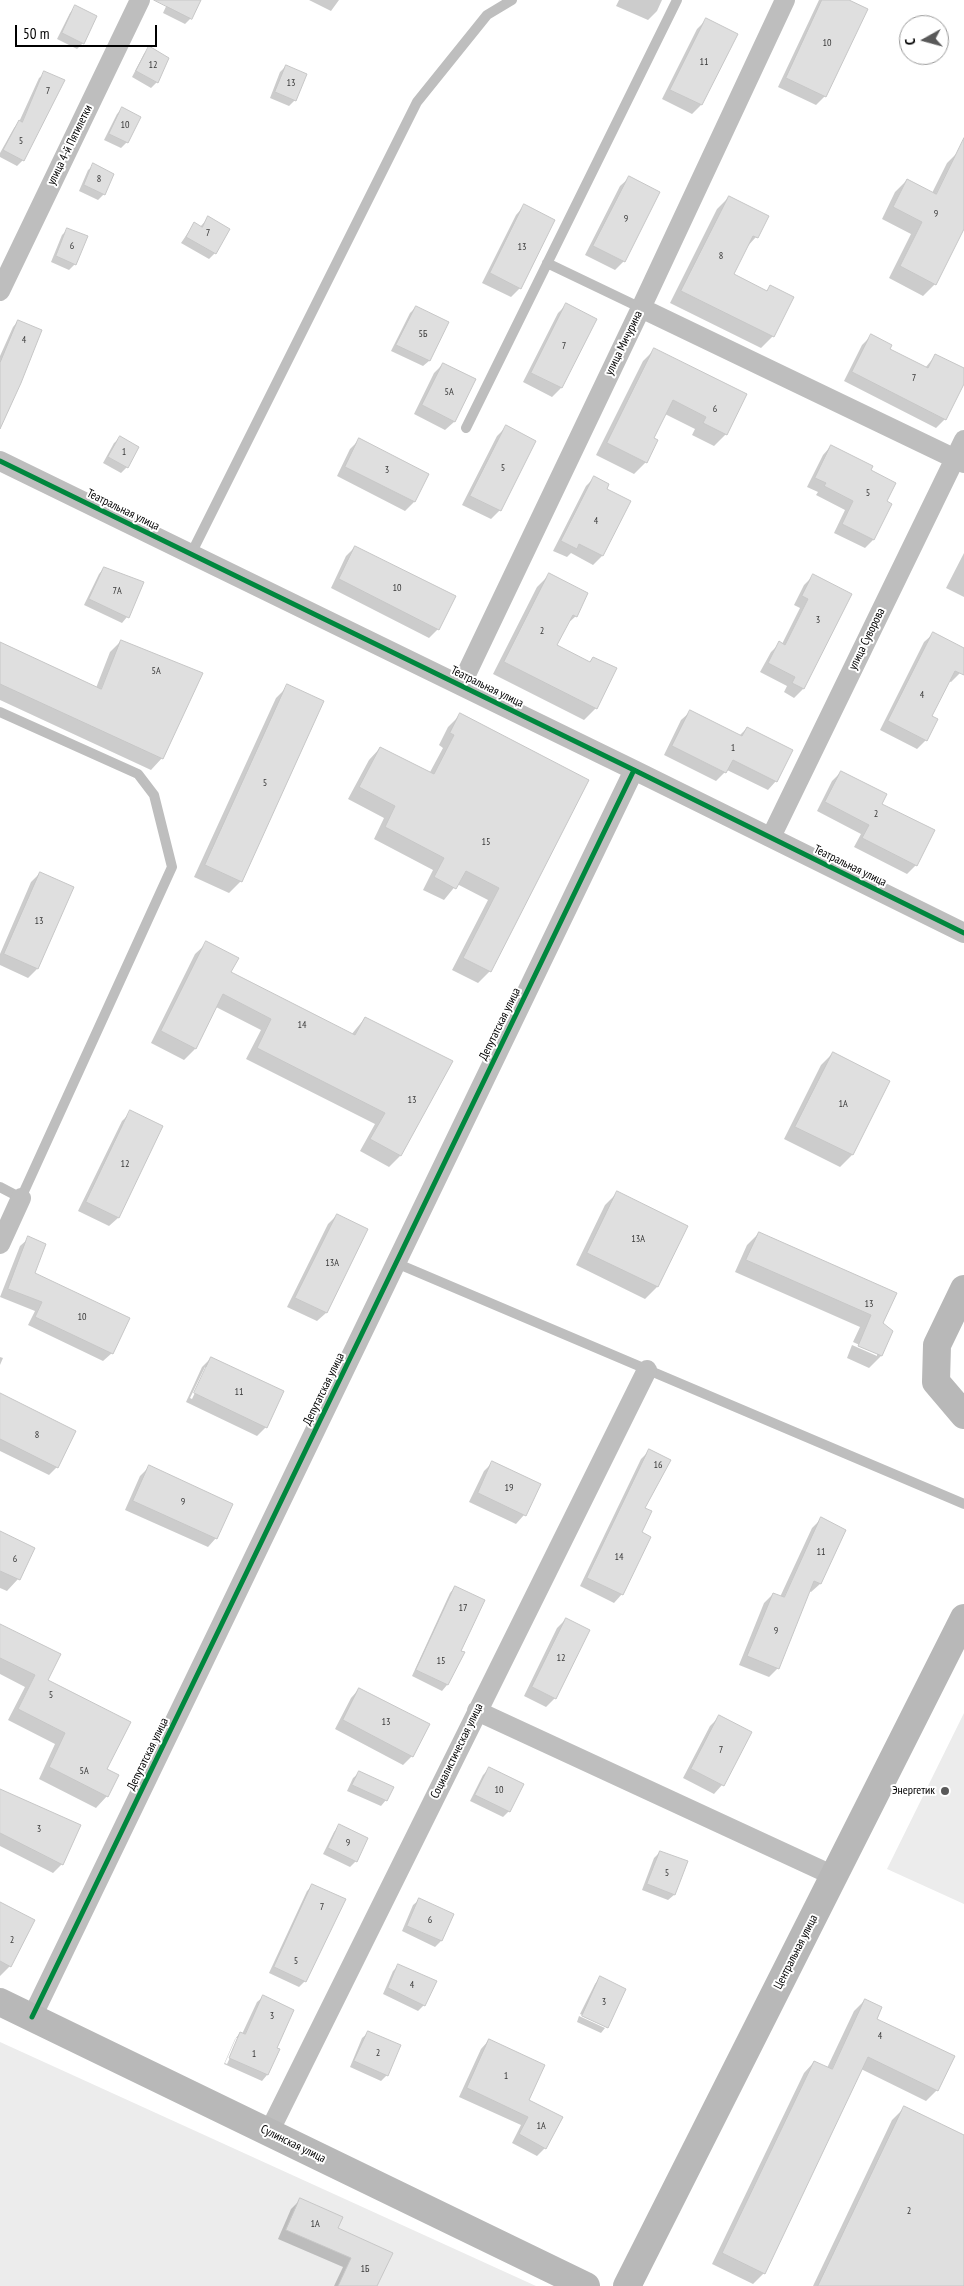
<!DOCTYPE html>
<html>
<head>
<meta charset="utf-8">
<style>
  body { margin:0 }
  #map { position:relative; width:964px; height:2286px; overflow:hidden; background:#fff; font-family:"PT Sans Narrow",sans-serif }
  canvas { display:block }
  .north { position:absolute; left:899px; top:15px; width:50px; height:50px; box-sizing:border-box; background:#fff; border:1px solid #999; border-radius:50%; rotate:263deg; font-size:14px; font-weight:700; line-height:20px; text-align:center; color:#000 }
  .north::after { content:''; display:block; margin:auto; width:18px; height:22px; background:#595959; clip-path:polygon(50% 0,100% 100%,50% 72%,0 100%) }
  .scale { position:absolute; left:15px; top:25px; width:142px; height:22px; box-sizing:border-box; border:2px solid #000; border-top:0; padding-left:6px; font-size:15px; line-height:18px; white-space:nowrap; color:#000; -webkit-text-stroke:4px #fff; paint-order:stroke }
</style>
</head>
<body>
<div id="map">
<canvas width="964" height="2286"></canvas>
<div class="north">С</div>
<div class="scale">50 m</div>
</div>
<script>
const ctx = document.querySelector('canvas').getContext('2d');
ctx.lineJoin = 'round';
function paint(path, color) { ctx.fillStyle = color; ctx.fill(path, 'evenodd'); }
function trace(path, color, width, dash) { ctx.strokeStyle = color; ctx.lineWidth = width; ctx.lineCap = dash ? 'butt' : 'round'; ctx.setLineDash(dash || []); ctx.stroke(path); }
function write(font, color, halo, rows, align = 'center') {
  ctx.font = font + ' "PT Sans Narrow",sans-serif'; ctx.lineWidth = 4; ctx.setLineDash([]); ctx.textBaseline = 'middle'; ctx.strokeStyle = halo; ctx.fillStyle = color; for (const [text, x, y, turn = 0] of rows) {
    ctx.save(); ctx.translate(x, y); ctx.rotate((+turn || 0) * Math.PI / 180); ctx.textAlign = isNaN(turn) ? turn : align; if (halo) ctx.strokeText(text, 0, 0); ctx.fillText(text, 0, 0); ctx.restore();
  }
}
const green = new Path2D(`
  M964,1713V1904L887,1869Z
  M0,2042L536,2286H0Z`);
const shadow = new Path2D(`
  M169,0H200L191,18L185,24L163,13Z
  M309,0H339L331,11Z
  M619,0H662L657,11L648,20L616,6Z
  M819,0H847L825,96L816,105L778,87Z
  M76,7L83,43L77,49L57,39L70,13Z
  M706,20L736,35L701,105L692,114L662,99L697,29Z
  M149,48L157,82L151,88L132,77L144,54Z
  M286,66L295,100L289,106L270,98L280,72Z
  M45,73L63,81L23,160L17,166L0,157V153L14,128L19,122L39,78Z
  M122,109L127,142L121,148L104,140L117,114Z
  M959,151L964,153V227L935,284L923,296L889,278L911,234L882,219L895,192L907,180L932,193L947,163Z
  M94,165L104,194L98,200L79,191L88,170Z
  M629,178L624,261L615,270L585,255L620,186Z
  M729,197L767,216L756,237L746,248L733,275L766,291L771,287L792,298L773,336L761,348L670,303L717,209Z
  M524,206L520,288L511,297L482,283L516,215Z
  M208,218L215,253L209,259L181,243L194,224L200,227Z
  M68,229L75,264L69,270L51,262L62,235Z
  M567,304L561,388L552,397L523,382L558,313Z
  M416,307L447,323L429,361L423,366L391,351L410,313Z
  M18,321L0,415V356L13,327Z
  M871,336L888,349L925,368L936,355L964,370V381L945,419L936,428L844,381L862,345Z
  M655,349L726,434L714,446L692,435L695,429L665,414L653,438L657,440L646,462L634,474L596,455L643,361Z
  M443,364L474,380L454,422L445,430L414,414L434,373Z
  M506,427L534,441L500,510L491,519L462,505L497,436Z
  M120,438L127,467L121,473L103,463L114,443Z
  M359,440L427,474L414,502L405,511L337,476L350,449Z
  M831,446L869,471L885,502L873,540L865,548L834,533L845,510L816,495L818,492L807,487L823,455Z
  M594,478L605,489L629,501L602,556L593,565L571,553L567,557L553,551L586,486Z
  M355,547L438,629L429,638L331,588L346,556Z
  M964,553V597L946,588Z
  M104,568L127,617L122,623L84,605L99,574Z
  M549,575L576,616L565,626L555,646L589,663L593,658L596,708L584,720L493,674L537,587Z
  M813,576L803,689L794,698L784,692L787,686L760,672L771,652L780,643L782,644L800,608L794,605L804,585Z
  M933,634L964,649V665L960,673L951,682L948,681L931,717L926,740L917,749L880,730L924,642Z
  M121,641L162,758L151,770L0,700V644L96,688L110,652Z
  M288,686L241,881L229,893L194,877L276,698Z
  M690,712L739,736L747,728L776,781L768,790L727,770L716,781L664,755L681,720Z
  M460,715L587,780L490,971L478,983L452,970L488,900L457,884L444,900L423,890L433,870L374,839L384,818L348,799L369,760L380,748L429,774L443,748L439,745L448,727Z
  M841,772L881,804L916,865L907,874L854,847L861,834L817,811L832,781Z
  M40,873L72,888L37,969L28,978L0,965V954L31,882Z
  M207,943L230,973L351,1035L365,1018L452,1062L400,1156L389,1167L360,1151L375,1124L246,1059L261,1030L216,1007L195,1049L184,1060L151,1043L195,954Z
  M833,1053L889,1081L852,1155L840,1167L784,1139L821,1065Z
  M131,1112L161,1127L118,1218L109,1226L78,1211L122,1121Z
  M617,1193L686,1226L657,1287L645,1299L576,1265L605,1205Z
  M337,1215L366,1230L326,1313L317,1321L287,1307L328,1224Z
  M759,1233L895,1293L882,1323L892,1331L881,1356L869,1368L847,1358L852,1345L877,1356V1353L853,1342L860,1327L735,1272L747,1245Z
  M29,1238L33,1274L112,1353L103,1361L28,1325L35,1311L0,1297L20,1246Z
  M0,1357L3,1358L0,1365Z
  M211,1358L266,1427L257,1436L186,1402L202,1367ZM205,1367H207L192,1399L190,1398Z
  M0,1395L57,1467L49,1475L0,1451Z
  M650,1450L643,1508L622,1594L614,1603L580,1586L641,1459Z
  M493,1462L524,1515L516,1524L469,1502L484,1471Z
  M149,1467L216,1538L208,1547L125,1510L140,1476Z
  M821,1519L820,1584L811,1592L809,1591L778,1668L769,1677L739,1665L764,1603L773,1594L780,1597L812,1528Z
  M0,1532L33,1548L18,1579L7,1591L0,1588Z
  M455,1587L460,1651L463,1653L447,1685L442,1691L412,1676L450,1593Z
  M566,1619L555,1698L546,1707L524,1696L557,1628Z
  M0,1625L46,1681L106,1769L107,1796L96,1808L39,1779L55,1744L8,1720L25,1687L0,1674Z
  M359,1689L412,1756L403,1765L335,1729L351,1698Z
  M719,1717L722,1785L714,1794L683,1778L710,1726Z
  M489,1769L509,1811L503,1817L470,1801L483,1775Z
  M359,1773L386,1800L381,1806L347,1791L353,1778Z
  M0,1790L62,1864L53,1873L0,1846Z
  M339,1826L356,1861L350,1867L323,1854L334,1832Z
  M660,1852L686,1862L674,1895L668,1900L642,1890L654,1858Z
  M313,1885L305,1981L299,1987L269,1973L307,1891Z
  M419,1900L453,1914L441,1941L435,1947L402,1931L413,1905Z
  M0,1903L10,1966L0,1976Z
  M399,1965L424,2005L418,2011L383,1994L393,1971Z
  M600,1978L624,1989L606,2028V2026L580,2014L595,1984Z
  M263,1997L275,2049L278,2050L267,2075L262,2081L224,2064L235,2039L240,2033L242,2034L257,2002ZM236,2038H239L227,2064L225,2063Z
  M865,2000L875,2019L937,2090L926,2101L861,2069L764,2273L753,2284L712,2264L804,2073L814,2062L827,2068L854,2011Z
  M579,2016L605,2028L601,2033L577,2022Z
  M368,2033L387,2075L381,2081L350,2067L362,2038Z
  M489,2040L528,2100L545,2148L537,2156L512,2143L521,2125L459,2097L481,2049Z
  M904,2108L964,2137V2286H813L892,2120Z
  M300,2200L337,2228L376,2286H334L343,2267L278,2239L291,2209Z`);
const building = new Path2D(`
  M154,0H201L192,19Z
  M822,0H849L868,9L826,97L786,78Z
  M75,5L97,16L84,44L62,33Z
  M706,18L738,34L702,105L670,90Z
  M149,46L169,58L158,83L136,71Z
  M286,65L307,74L296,101L275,92Z
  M44,71L65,80L24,161L3,150L19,120L22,122Z
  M122,107L141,117L128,143L109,134Z
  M964,138V229L936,285L900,266L922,222L893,207L907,179L936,194Z
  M93,163L114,174L105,195L84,185Z
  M629,176L660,192L625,262L593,246Z
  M729,196L769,216L758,238L753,236L734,274L767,291L770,285L794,297L774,337L681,291Z
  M524,204L555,220L521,289L490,273Z
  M208,216L230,229L216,254L186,237L194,222L202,227Z
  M67,228L88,236L76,265L56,256Z
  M566,303L597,319L562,388L531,373Z
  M416,306L449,322L430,361L396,345Z
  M18,320L42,330L21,383L0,429V363Z
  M871,334L892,345L890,349L928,368L935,354L964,368V384L946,420L852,372Z
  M654,348L747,394L727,435L703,423L706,417L673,400L654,438L658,440L647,463L607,443Z
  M443,363L476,379L455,422L422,405Z
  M506,425L536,441L501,511L470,496Z
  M120,436L139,447L128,468L108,457Z
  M359,438L429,474L415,502L345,467Z
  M831,445L873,466L871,470L896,483L887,501L892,504L874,540L842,524L853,501L824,486L826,483L815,478Z
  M594,476L609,484L607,489L631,501L603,556L579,544L577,549L561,541Z
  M355,546L456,596L439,630L339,579Z
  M104,567L144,582L129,618L89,599Z
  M549,573L588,593L577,617L573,615L557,645L590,662L593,657L617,668L597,709L504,662Z
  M813,574L852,594L804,689L792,683L795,677L768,663L779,641L785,645L808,599L802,596Z
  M933,632L964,648V675L955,671L932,716L938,719L927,741L888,721Z
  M121,640L203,673L163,759L0,684V642L101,689Z
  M287,684L324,701L242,882L205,865Z
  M690,710L742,736L747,727L793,750L777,782L733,760L726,773L672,746Z
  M460,713L589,780L491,972L463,958L499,888L466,871L456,889L434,877L444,858L385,827L395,806L359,787L380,747L434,774L454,735L450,733Z
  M841,771L887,794L882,804L935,830L917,866L862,838L869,825L825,802Z
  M40,872L74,887L38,969L4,954Z
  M206,941L239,958L231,972L355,1035L365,1017L453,1061L401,1156L370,1139L385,1113L257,1048L271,1019L223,994L196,1049L161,1031Z
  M833,1052L890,1081L853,1155L795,1127Z
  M130,1110L163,1126L119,1218L86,1202Z
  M617,1191L688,1226L658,1287L587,1253Z
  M337,1214L368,1229L327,1313L295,1298Z
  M759,1232L897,1293L883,1323L893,1331L882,1356L858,1346L871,1315L746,1260Z
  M28,1236L46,1244L35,1273L130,1318L113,1354L35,1317L42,1302L8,1289Z
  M211,1357L284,1391L267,1428L194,1393Z
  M0,1393L76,1431L58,1468L0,1439Z
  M649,1449L671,1460L645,1508L652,1511L642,1532L651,1537L623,1595L587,1578Z
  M492,1461L541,1484L526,1516L478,1493Z
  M149,1465L233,1504L217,1539L133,1501Z
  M821,1517L846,1530L821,1584L814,1581L779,1669L747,1656L773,1593L784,1597Z
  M0,1531L35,1548L20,1580L0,1571Z
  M455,1586L485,1600L461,1651L465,1652L448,1685L416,1670Z
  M566,1618L590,1630L556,1699L532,1687Z
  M0,1624L61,1654L48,1680L131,1722L107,1769L119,1775L108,1797L49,1767L65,1733L18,1709L35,1675L0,1658Z
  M359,1688L430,1724L413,1757L343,1720Z
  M719,1715L752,1732L724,1786L691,1769Z
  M489,1767L524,1784L510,1812L475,1795Z
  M359,1771L394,1787L387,1801L352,1785Z
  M0,1789L81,1825L63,1865L0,1833Z
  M339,1824L368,1838L357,1862L328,1848Z
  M660,1851L688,1861L675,1895L647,1884Z
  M312,1884L346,1899L306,1982L274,1967Z
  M419,1898L454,1914L442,1941L407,1926Z
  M0,1902L35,1920L11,1967L0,1961Z
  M398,1964L437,1981L425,2006L388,1988Z
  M600,1976L626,1989L608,2028L582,2016Z
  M263,1995L294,2010L277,2048L280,2049L268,2075L229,2058L240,2032L245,2034Z
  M865,1999L882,2007L877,2019L955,2056L938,2091L868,2057L765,2274L722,2253L814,2061L832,2069Z
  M368,2031L401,2045L388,2076L354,2061Z
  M489,2039L545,2065L529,2100L563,2117L546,2149L519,2134L528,2117L467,2088Z
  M904,2106L964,2135V2286H818Z
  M300,2198L343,2217L338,2228L393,2253L377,2286H338L351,2258L286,2230Z`);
const lane = new Path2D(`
  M547,263L641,308
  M466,428L677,0
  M191,554L417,102L487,15L512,0
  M0,712L138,774L154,795L172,867L21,1198L0,1187
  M396,1263L964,1504`);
const street = new Path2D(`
  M0,291L140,0
  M641,308L964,463
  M0,461L634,770L964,933
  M461,685L641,308L785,0
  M771,837L964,440
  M0,1244L21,1198
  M477,1711L834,1876
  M32,2017L634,770
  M269,2132L647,1370`);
const secondary = new Path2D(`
  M964,1289L937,1345L936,1382L964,1415
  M0,2002L586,2286
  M627,2286L964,1618`);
const cycleway = new Path2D(`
  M0,461L634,770L964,933
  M32,2017L634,770`);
const markers = [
  [945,1791,5,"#595959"]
];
const numberNames = [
  ["10",827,43],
  ["11",704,62],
  ["12",153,65],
  ["13",291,83],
  ["7",48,91],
  ["10",125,125],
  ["5",21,141],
  ["8",99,179],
  ["9",936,214],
  ["9",626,219],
  ["7",208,233],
  ["6",72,246],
  ["13",522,247],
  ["8",721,256],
  ["5Б",423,334],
  ["4",24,340],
  ["7",564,346],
  ["7",914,378],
  ["5А",449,392],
  ["6",715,409],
  ["1",124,452],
  ["5",503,468],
  ["3",387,470],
  ["5",868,493],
  ["4",596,521],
  ["10",397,588],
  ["7А",117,591],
  ["3",818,620],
  ["2",542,631],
  ["5А",156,671],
  ["4",922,695],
  ["1",733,748],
  ["5",265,783],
  ["2",876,814],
  ["15",486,842],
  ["13",39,921],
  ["14",302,1025],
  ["13",412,1100],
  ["1А",843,1104],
  ["12",125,1164],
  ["13А",638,1239],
  ["13А",332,1263],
  ["13",869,1304],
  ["10",82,1317],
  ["11",239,1392],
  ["8",37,1435],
  ["16",658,1465],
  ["19",509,1488],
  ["9",183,1502],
  ["11",821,1552],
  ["14",619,1557],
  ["6",15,1559],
  ["17",463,1608],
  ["9",776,1631],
  ["12",561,1658],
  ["15",441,1661],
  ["5",51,1695],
  ["13",386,1722],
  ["7",721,1750],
  ["5А",84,1771],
  ["10",499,1790],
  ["3",39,1829],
  ["9",348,1843],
  ["5",667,1873],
  ["7",322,1907],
  ["6",430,1920],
  ["2",12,1940],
  ["5",296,1961],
  ["4",412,1985],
  ["3",604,2002],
  ["3",272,2016],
  ["4",880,2036],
  ["2",378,2053],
  ["1",254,2054],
  ["1",506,2076],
  ["1А",541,2126],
  ["2",909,2211],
  ["1А",315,2224],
  ["1Б",365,2269]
];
const streetNames = [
  ["улица 4-й Пятилетки",70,145,-64],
  ["улица Мичурина",624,343,-64],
  ["Театральная улица",123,510,26],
  ["улица Суворова",867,639,-64],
  ["Театральная улица",487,687,26],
  ["Театральная улица",850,866,26],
  ["Депутатская улица",500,1024,-64],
  ["Депутатская улица",324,1389,-64],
  ["Социалистическая улица",457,1751,-64],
  ["Депутатская улица",148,1754,-64],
  ["Центральная улица",796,1952,-63],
  ["Сулинская улица",293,2144,26]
];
const poiNames = [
  ["Энергетик",935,1791]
];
paint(green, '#ececec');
paint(shadow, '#0003');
paint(building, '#dfdfdf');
trace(building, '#c7c7c7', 1);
trace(lane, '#bebebe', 10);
trace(street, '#bebebe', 20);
trace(secondary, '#b8b8b8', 28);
trace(cycleway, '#00873e', 5);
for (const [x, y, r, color] of markers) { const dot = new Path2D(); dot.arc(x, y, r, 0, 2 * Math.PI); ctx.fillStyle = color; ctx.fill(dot); trace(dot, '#fff', 2); }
write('10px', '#383838', null, numberNames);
write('12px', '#000', '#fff', streetNames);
write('12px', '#000', '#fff', poiNames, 'right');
</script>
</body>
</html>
